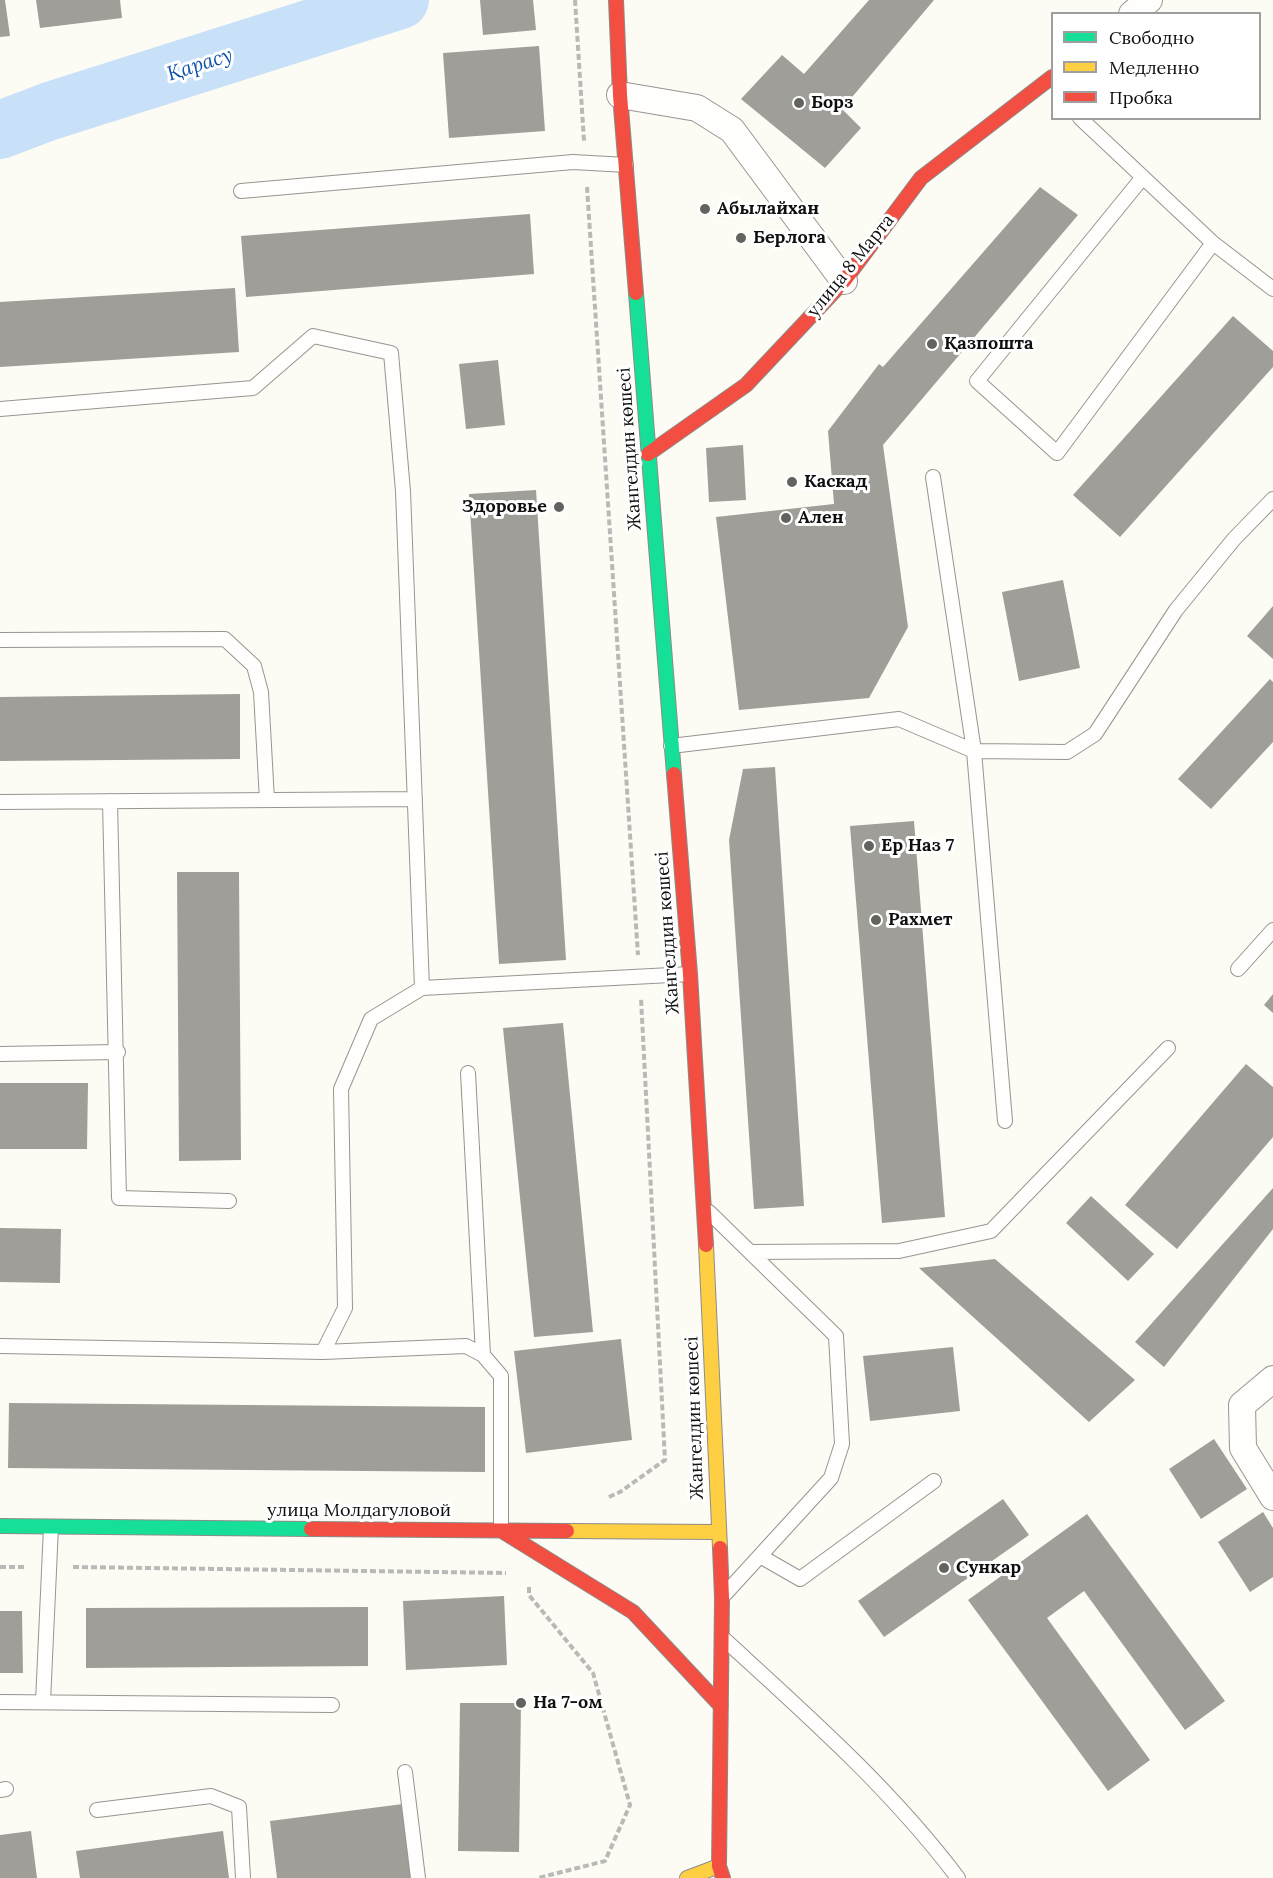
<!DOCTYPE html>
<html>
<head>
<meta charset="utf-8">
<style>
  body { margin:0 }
  #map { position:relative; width:1273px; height:1878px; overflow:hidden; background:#fcfbf4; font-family:Lora,serif }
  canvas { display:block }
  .legend { position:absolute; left:1051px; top:12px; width:210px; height:108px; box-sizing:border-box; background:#fff; border:2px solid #9f9f9f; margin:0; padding:8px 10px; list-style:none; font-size:18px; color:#0f0f0f }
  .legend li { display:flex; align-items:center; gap:12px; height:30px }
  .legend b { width:30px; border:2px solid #9f9f9f }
</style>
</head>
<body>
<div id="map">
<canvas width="1273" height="1878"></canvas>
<ul class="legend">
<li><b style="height:8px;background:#16e098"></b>Свободно</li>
<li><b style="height:8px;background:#ffcf43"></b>Медленно</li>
<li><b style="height:8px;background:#f24e42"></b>Пробка</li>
</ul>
</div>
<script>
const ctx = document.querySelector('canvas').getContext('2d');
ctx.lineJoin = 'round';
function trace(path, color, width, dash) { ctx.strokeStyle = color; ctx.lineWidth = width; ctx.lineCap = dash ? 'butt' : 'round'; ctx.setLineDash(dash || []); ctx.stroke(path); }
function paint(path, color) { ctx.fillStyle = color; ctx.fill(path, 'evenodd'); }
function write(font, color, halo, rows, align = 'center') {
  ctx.font = font + ' Lora,serif'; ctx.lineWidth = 6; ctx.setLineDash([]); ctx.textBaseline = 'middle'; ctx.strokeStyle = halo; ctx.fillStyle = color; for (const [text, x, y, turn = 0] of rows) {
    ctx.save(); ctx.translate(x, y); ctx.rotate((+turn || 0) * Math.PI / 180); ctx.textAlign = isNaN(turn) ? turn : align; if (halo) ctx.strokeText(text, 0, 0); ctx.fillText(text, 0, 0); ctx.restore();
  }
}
const river = new Path2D(`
  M0,130L50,111L400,0`);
const building = new Path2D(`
  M0,0H5L10,36L0,37Z
  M36,0H120L122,18L40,28Z
  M480,0H533L536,30L483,35Z
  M869,0H934L842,109L861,128L825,168L741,99L782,55L804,74Z
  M539,46L545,131L449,138L443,53Z
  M1040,187L1078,215L883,445L908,627L869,698L739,710L716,517L834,504L828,431L879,364L883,367Z
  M530,214L534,274L246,297L241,236Z
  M235,288L239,352L0,367V302Z
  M1233,316L1273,351V367L1120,537L1073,495Z
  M498,360L505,425L466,429L459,364Z
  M743,445L746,500L709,502L706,448Z
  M536,490L566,960L499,964L469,494Z
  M1063,580L1080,668L1019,681L1002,592Z
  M1273,606V659L1247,636Z
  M1270,679L1273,682V742L1211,809L1178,779Z
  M240,694V759L0,761V697Z
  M775,767L804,1206L754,1209L729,840L743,769Z
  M914,821L945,1217L882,1223L850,826Z
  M177,872H239L241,1160L179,1161Z
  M1273,994V1013L1264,1005Z
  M563,1023L593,1332L534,1337L503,1028Z
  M1246,1064L1273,1087V1137L1177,1249L1125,1205Z
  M0,1083H88L87,1149H0Z
  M1273,1188V1229L1164,1367L1135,1342Z
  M1091,1196L1154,1254L1128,1281L1066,1223Z
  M0,1228L61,1229L60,1283L0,1282Z
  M995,1259L1135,1380L1089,1422L919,1268Z
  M621,1339L632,1440L526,1453L514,1351Z
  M953,1347L960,1411L870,1421L863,1356Z
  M9,1403L485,1407V1472L8,1468Z
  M1214,1439L1247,1489L1201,1519L1169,1469Z
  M1003,1499L1029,1535L884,1637L858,1601Z
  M1263,1512L1273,1528V1577L1250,1592L1218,1542Z
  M1087,1514L1225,1701L1185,1730L1084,1591L1047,1618L1150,1760L1108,1791L968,1600Z
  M504,1596L507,1665L406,1670L403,1601Z
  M368,1607V1666L86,1668V1608Z
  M0,1611H22L23,1673H0Z
  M460,1703H521L519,1852L458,1851Z
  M403,1804L412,1878H277L270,1821Z
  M31,1831L37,1878H0V1835Z
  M223,1831L229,1878H80L76,1851Z`);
const path = new Path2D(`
  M575,0L584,141
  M587,187L638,955
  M609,1497L620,1492L665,1460L641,998
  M0,1567H26
  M73,1567L506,1573
  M529,1587V1595L593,1673L630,1805L605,1861L538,1878`);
const lane = new Path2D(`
  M1080,118L1213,243L1273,289
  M1143,177L977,381L1057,453L1213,243
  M241,191L573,162L626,165
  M0,409L253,388L313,336L391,353L403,491L422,988L371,1019L341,1089L345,1308L323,1352L0,1346
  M933,477L974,751L1005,1121
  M0,640L225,639L254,666L261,692L267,800
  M671,746L899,719L974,751L1067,752L1095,734L1176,610L1234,539L1273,499
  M110,801L119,1198L229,1201
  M0,802L415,799
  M1238,969L1273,930
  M422,988L690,974
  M0,1054L118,1052
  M468,1073L483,1355
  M709,1212L836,1336L842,1444L831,1478L725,1594
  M750,1252L899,1251L991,1231L1168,1048
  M323,1352L466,1346L483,1355L501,1376V1530
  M760,1556L800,1579L934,1481
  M725,1640C807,1715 891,1789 958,1878
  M0,1702L332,1705
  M43,1702L51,1527
  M405,1772L418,1878
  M0,1790L6,1789
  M97,1810L211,1796L239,1807L243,1878`);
const street = new Path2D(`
  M1132,14L1149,0
  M620,95L697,108L732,130L844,281
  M1273,1379L1242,1405L1243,1448L1273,1497`);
const fast = new Path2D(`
  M636,293L674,774
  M0,1526L311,1529`);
const slow = new Path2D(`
  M706,1245L720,1548
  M567,1531L717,1532
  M687,1878L719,1866`);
const jam = new Path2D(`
  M616,0L620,95L636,293
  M648,454L746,385L844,281L921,178L1052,77
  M674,774L690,974L706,1245
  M311,1529L567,1531
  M502,1531L633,1612L721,1706
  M720,1548L722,1598L719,1866L723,1878`);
const markers = [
  [799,103,6,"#62625f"],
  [705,209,6,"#62625f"],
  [741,238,6,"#62625f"],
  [932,344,6,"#62625f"],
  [792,482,6,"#62625f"],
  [559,507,6,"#62625f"],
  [786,518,6,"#62625f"],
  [869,846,6,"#62625f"],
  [876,920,6,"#62625f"],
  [944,1568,6,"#62625f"],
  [521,1703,6,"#62625f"]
];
const poiNames = [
  ["Борз",811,103],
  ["Абылайхан",717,209],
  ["Берлога",753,238],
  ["Қазпошта",944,344],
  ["Каскад",804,482],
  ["Здоровье",547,507,"right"],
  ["Ален",798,518],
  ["Ер Наз 7",881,846],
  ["Рахмет",888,920],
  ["Сункар",956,1568],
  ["На 7-ом",533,1703]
];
const streetNames = [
  ["улица 8 Марта",851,266,-51],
  ["Жангелдин көшесі",630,449,-94],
  ["Жангелдин көшесі",668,933,-94],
  ["Жангелдин көшесі",695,1418,-92],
  ["улица Молдагуловой",359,1511]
];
const waterNames = [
  ["Қарасу",200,65,-18]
];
trace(river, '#c8e1f9', 58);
paint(building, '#9f9e99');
trace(lane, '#969592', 16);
trace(street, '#969592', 28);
trace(fast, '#8c8c89', 16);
trace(slow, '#8c8c89', 16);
trace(jam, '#8c8c89', 16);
trace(path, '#b9b9b8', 4, [6, 3]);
trace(lane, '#fffefd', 14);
trace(street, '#fffefd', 26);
trace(fast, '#16e098', 14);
trace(slow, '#ffcf43', 14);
trace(jam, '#f24e42', 14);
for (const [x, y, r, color] of markers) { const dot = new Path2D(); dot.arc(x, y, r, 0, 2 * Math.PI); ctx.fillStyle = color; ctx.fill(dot); trace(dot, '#fff', 2); }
write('bold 18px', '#0f0f0f', '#fff', poiNames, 'left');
write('18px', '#0f0f0f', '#fff', streetNames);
write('italic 20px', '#0e52aa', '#fff', waterNames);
</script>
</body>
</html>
